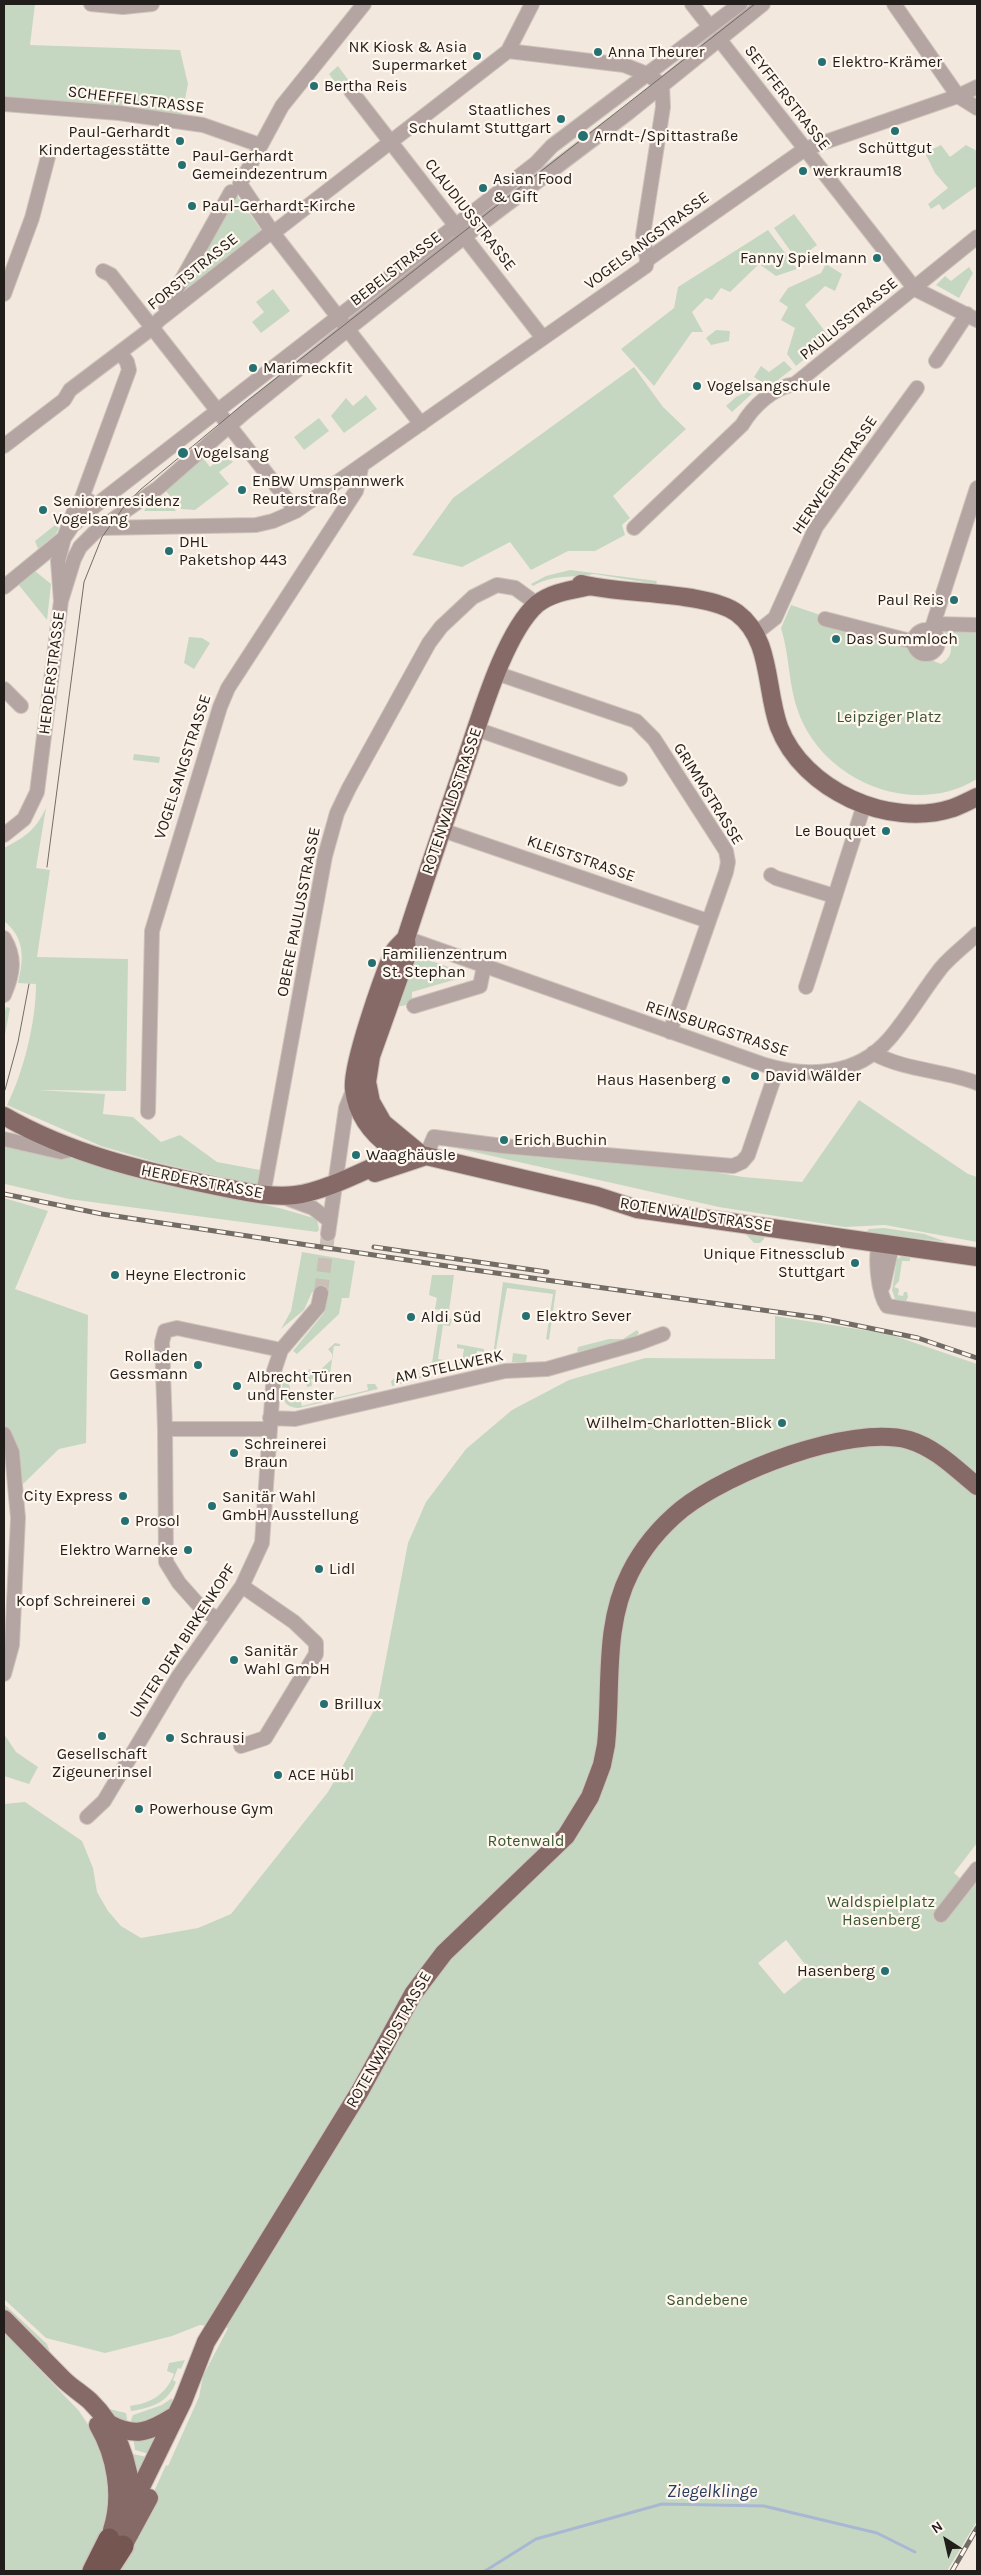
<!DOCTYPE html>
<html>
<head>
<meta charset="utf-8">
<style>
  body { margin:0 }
  #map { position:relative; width:981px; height:2575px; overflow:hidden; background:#f3e8de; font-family:Karla,sans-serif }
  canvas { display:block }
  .frame { position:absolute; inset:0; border:5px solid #211d1a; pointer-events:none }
  .north { position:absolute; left:921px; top:2515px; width:50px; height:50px; -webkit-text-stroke:4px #fff6ee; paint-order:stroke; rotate:325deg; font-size:14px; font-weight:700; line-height:20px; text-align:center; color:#211d1a }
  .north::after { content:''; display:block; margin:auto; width:18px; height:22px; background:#211d1a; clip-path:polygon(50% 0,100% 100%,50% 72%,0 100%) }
</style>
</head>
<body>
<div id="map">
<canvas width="981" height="2575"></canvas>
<div class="frame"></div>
<div class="north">N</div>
</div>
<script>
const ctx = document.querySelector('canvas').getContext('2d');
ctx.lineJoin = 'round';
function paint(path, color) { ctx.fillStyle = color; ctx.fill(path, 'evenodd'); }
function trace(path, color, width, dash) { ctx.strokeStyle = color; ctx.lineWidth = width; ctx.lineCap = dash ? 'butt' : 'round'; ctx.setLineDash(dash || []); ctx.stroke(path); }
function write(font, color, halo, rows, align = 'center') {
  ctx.font = font + ' Karla,sans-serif'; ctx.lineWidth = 4.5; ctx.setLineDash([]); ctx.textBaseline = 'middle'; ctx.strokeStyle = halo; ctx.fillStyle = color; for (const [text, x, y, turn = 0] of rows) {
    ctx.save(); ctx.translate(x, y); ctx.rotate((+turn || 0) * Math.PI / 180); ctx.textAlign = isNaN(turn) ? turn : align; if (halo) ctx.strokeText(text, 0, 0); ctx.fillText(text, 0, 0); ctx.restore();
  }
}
const green = new Path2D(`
  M4,4H35L30,45L180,50L188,84L182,114L4,98Z
  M338,66L349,81L340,89L329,74Z
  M941,145L950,157L966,145L977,151V186L943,210L939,204L931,209L928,204L948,188L935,173L925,153Z
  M229,185L262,231L161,310Z
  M794,214L817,245L797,260L774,228Z
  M768,230L797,269L776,276L759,264L730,292L721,288L712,300L706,298L692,312L703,332H692L654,386L621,349L674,308L678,287Z
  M826,264L842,274L835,291L825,286L805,305L830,338L796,366L787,354L795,328L781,320L788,307L779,301L788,288L821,273Z
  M969,267L973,273L959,298L936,285L945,276L951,281Z
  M273,289L290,311L261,333L252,322L264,312L256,302Z
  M716,330L730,331L729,341L711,345L706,338Z
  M784,361L792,369L769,387L754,377L761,366L769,372Z
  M634,367L663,407L686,429L613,496L630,518L622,525L625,535L595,551H568L531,570L510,542L462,567L412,555L453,498Z
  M757,387L763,393L757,389L732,412L726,406L736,397Z
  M366,395L377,409L344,433L331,416L346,398L353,406Z
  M319,418L329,431L304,450L294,437Z
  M226,454L233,462L219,472L229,484L195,510L181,509L165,490L203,458L210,467Z
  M165,495L176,511H144L146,508Z
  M55,525L59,528L56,534L38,549L35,541Z
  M570,570L657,581L656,584L594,574C572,578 553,574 533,586L531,584L546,576Z
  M35,571L51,584L47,620L18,584Z
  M791,605L917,648L924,657L941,664C957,654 951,642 942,629L977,631V779C913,818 825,782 799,714C788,686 790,657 781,628Z
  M189,637L202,638L210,643L194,669L184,663Z
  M134,754L160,757L159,763L133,760Z
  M46,808L36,868L50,870L37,957L128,959L126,1091L38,1090L105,1094L103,1114L133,1117L161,1142L180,1135L217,1162L260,1170L257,1185L159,1163L101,1146L7,1105C24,1071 36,1021 36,984L18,983C24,958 25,938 4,921V848C25,837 35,831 46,808Z
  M417,956L460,971L457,979L412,992V1004L396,1007L413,960Z
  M6,1007L10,1008L4,1040V1014Z
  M859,1100L968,1174L977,1177V1242L885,1225L845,1227L719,1207L443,1145L649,1161L743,1177L802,1182Z
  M4,1146L66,1157L283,1209L317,1219L319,1230L317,1232L69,1199L5,1184Z
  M4,1198L48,1211L15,1289L88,1315L86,1443L59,1449L23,1484L18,1451L4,1423Z
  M884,1228L924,1234L947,1242L866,1232L869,1229Z
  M743,1231L765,1233L764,1239L760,1243H754Z
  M302,1252L355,1261L349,1298H342L339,1314L297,1354L293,1351L324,1313L329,1294L312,1292L304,1310L281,1329L291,1311Z
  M902,1256L910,1258V1261H902L899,1281L894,1287L899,1289L898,1295L903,1296L904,1292H907L908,1297L905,1303L895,1299L892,1290L897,1259Z
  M432,1275H454L448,1318L452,1319L450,1326L443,1325L438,1359L444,1360L432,1363L440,1310L435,1309L437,1298L429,1295Z
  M503,1282L556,1290L549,1340L546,1339L553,1294L507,1288L495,1355L502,1356L501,1363H492Z
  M775,1316L889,1334L977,1364V1843L954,1873L970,1887L977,1878V2521L947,2571H118L166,2465L168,2466L199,2397L203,2376L228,2328L200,2325L172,2336L105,2353L46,2338L4,2299V1804L25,1802L82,1841L93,1868L97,1892L108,1911L121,1926L141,1938L198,1928L231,1914L328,1792L377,1705L408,1543L426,1502L466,1449L512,1410L569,1380L645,1358L775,1359ZM786,1940L811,1972L784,1994L758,1963Z
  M637,1330L639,1333L634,1338L577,1352L578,1347L609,1339H623Z
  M335,1343L340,1344V1346H334L330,1374L335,1377L330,1380L328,1375L311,1379L312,1386L307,1387L306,1379L309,1369L318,1372L332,1359V1354L328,1349Z
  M457,1344L484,1349V1352L477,1351L476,1358L483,1360V1364L454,1369L455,1359L462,1360L464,1349L457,1348Z
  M513,1353L527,1355L526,1362H512Z
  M442,1365V1372L392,1386L391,1381L399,1375L401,1382L425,1375L424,1370Z
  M283,1379H288L293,1402L300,1400L302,1406L368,1390L367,1384H375L378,1389L299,1408C281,1408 281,1394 283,1379Z
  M4,1734L16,1752L38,1767L29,1784L4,1776Z
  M4,2304L47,2344L51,2355L4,2310Z
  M4,2332L79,2411L91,2429L103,2460L110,2491L105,2536L86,2571H4Z
  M185,2360L181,2369L178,2368L173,2380L176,2382C169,2402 151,2408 131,2411L130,2406C152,2403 166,2394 174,2374L167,2371L169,2363Z
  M172,2398C174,2420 147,2423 131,2428V2420L133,2415L162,2405Z
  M109,2409L126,2413L128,2425L118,2424Z
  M160,2428L149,2454L135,2450L133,2435Z
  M128,2453L147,2457L137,2485Z`);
const stream = new Path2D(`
  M485,2571L536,2539L662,2504L764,2506L877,2533L915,2552`);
const minorTunnel = new Path2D(`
  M321,1293L328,1234`);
const minor = new Path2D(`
  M91,4L123,7L152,4
  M364,4L282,106L240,184L273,233L421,424
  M692,4L710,27
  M894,4L958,96L977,108
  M719,39L915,289L977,320
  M508,51L624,65L647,74L662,85L663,107L643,235L647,260
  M351,91L543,338
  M4,104L119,113L203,125L260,145
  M103,271L111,275L296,511
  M4,294L32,218L48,157
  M166,308L231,192
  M936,361L967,314
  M4,446L64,400L70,390L152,328L159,320L266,236L273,233L508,51L532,4
  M80,503L129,370L127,362L120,352
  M101,528L256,525L273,521L296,511L646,266L647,260L658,252L805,149L958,96L977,87
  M634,528L742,425C753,406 774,387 795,384L977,237
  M4,587L64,538L72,526L95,506L536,163L552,146L740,4
  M61,601L74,559L80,547L95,532L158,488L244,413L358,321L473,230L628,113L763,4
  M825,619L914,642
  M934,624L977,625
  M914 642a12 12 0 1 1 24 0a12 12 0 1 1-24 0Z
  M931,631L977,488
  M756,633L775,618L816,527L917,388
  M496,673L636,721L654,739L726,851L728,862L726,872L670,1032
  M4,689L21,706
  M476,729L620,779
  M442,830L708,921
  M4,835L24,819L37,792L61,601L58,561L64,538L76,506L88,500L95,506
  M771,875L776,878L834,896
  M4,938C16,958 13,974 4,995
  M406,938L765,1065C808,1078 857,1076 889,1039C908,1017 923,991 941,968C951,956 966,945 977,934
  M806,987L864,805
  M414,1006L480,986L484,966
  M873,1053C906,1071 943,1070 977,1083
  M148,1112L152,931L220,707L228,688L356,491L361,468
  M4,1139L61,1152L74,1149
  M426,1156L434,1137L503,1146L733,1166L742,1162L748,1155L777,1069
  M263,1195L325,856L337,813L349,788L429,643L441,627L473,597L497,585L515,588L537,604
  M283,1197L313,1208L330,1221
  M328,1234L346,1108L354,1088
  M879,1244C875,1259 878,1293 887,1306L977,1320
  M883,1286L892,1246
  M270,1418L295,1419L505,1371L547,1369L639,1343L663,1334
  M165,1429H270
  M4,1434L12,1452L18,1518L12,1645L4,1674
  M218,1619L203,1610L179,1583L166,1562L165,1429L162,1342L165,1331L177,1328L281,1350
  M241,1746L265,1738L316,1654V1643L294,1622L242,1586
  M87,1817L104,1801L178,1677L242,1586L262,1543L274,1371L281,1350L318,1307L321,1293
  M941,1915L977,1869`);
const major = new Path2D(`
  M581,584C621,595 707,591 737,613C772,639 765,689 779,727C803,790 889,829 953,808C961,805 969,801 977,797
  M406,938C402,943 396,947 393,953C383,977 351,1066 354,1089C357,1114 372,1134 392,1148L597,1196L637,1209L977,1257
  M4,1116C70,1154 143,1171 216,1186C242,1191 269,1198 295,1195C322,1192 359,1173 384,1162L392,1154L400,1151
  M418,1152L383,1123L371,1102L367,1082L371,1056L407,955L406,938C425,879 445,821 465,762C480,719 504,633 537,604C552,592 572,590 591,586
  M375,1173L426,1156
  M4,2319C24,2339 43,2359 63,2379C71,2387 81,2393 90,2401C119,2429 130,2464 132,2504
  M108,2423C135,2438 149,2432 173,2417
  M98,2425C116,2456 123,2496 112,2530
  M109,2539L137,2495L183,2401L206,2342L360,2091L413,1994L444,1953L566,1836L590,1797L602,1765L606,1745C612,1688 603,1626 630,1573C642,1549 660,1527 682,1509C729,1472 849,1424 909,1440C936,1448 956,1469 977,1486
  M123,2546L149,2498`);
const highway = new Path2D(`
  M93,2571L109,2539
  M107,2571L123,2546`);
const tram = new Path2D(`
  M47,867L84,582L102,537L123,508L140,490L247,401L755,4
  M5,1090L18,1042L29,984`);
const rail = new Path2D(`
  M4,1194L102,1214L460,1268L820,1318L918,1338L977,1358
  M374,1247L547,1272
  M952,2571L977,2528`);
const markers = [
  [598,52,5,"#257071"],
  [477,56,5,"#257071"],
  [822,62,5,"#257071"],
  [314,86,5,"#257071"],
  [561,119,5,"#257071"],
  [895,131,5,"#257071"],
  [583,136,6,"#257071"],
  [180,141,5,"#257071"],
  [182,165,5,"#257071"],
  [803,171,5,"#257071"],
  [483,188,5,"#257071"],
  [192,206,5,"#257071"],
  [877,258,5,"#257071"],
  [253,368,5,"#257071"],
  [697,386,5,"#257071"],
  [183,453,6,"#257071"],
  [242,490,5,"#257071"],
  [43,510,5,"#257071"],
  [169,551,5,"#257071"],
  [954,600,5,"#257071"],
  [836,639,5,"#257071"],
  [886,831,5,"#257071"],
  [372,963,5,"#257071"],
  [755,1076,5,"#257071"],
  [726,1080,5,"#257071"],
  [504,1140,5,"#257071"],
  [356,1155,5,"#257071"],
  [855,1263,5,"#257071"],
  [115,1275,5,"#257071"],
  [526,1316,5,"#257071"],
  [411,1317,5,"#257071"],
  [198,1365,5,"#257071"],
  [237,1386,5,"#257071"],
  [782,1423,5,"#257071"],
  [234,1453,5,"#257071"],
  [123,1496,5,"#257071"],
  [212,1506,5,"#257071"],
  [125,1521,5,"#257071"],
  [188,1550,5,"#257071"],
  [319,1569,5,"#257071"],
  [146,1601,5,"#257071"],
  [234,1660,5,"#257071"],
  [324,1704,5,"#257071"],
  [102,1736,5,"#257071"],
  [170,1738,5,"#257071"],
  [278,1775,5,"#257071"],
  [139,1809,5,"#257071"],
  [885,1971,5,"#257071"]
];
const poiNames = [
  ["NK Kiosk & Asia",467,47,"right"],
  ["Supermarket",467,65,"right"],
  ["Anna Theurer",608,52],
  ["Elektro-Krämer",832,62],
  ["Bertha Reis",324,86],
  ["Staatliches",551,110,"right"],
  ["Schulamt Stuttgart",551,128,"right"],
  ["Paul-Gerhardt",170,132,"right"],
  ["Kindertagesstätte",170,150,"right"],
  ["Arndt-/Spittastraße",594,136],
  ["Schüttgut",895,148,"center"],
  ["Paul-Gerhardt",192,156],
  ["Gemeindezentrum",192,174],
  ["werkraum18",813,171],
  ["Asian Food",493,179],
  ["& Gift",493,197],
  ["Paul-Gerhardt-Kirche",202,206],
  ["Fanny Spielmann",867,258,"right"],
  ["Marimeckfit",263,368],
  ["Vogelsangschule",707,386],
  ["Vogelsang",194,453],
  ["EnBW Umspannwerk",252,481],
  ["Reuterstraße",252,499],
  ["Seniorenresidenz",53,501],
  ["Vogelsang",53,519],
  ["DHL",179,542],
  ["Paketshop 443",179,560],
  ["Paul Reis",944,600,"right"],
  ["Das Summloch",846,639],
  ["Le Bouquet",876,831,"right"],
  ["Familienzentrum",382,954],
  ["St. Stephan",382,972],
  ["David Wälder",765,1076],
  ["Haus Hasenberg",716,1080,"right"],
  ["Erich Buchin",514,1140],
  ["Waaghäusle",366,1155],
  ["Unique Fitnessclub",845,1254,"right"],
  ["Stuttgart",845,1272,"right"],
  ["Heyne Electronic",125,1275],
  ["Elektro Sever",536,1316],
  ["Aldi Süd",421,1317],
  ["Rolladen",188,1356,"right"],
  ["Gessmann",188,1374,"right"],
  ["Albrecht Türen",247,1377],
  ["und Fenster",247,1395],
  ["Wilhelm-Charlotten-Blick",772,1423,"right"],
  ["Schreinerei",244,1444],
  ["Braun",244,1462],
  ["City Express",113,1496,"right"],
  ["Sanitär Wahl",222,1497],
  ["GmbH Ausstellung",222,1515],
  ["Prosol",135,1521],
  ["Elektro Warneke",178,1550,"right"],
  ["Lidl",329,1569],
  ["Kopf Schreinerei",136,1601,"right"],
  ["Sanitär",244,1651],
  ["Wahl GmbH",244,1669],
  ["Brillux",334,1704],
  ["Schrausi",180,1738],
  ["Gesellschaft",102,1754,"center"],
  ["Zigeunerinsel",102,1772,"center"],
  ["ACE Hübl",288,1775],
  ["Powerhouse Gym",149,1809],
  ["Hasenberg",875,1971,"right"]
];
const streetNames = [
  ["SEYFFERSTRASSE",787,98,52],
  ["SCHEFFELSTRASSE",136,100,7],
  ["CLAUDIUSSTRASSE",470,215,52],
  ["VOGELSANGSTRASSE",647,241,-37],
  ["BEBELSTRASSE",396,269,-38],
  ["FORSTSTRASSE",193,272,-39],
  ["PAULUSSTRASSE",849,319,-39],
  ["HERWEGHSTRASSE",835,475,-56],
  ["HERDERSTRASSE",52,673,-83],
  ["VOGELSANGSTRASSE",183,767,-72],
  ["GRIMMSTRASSE",708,794,58],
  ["ROTENWALDSTRASSE",452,801,-71],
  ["KLEISTSTRASSE",581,859,19],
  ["OBERE PAULUSSTRASSE",299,912,-79],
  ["REINSBURGSTRASSE",717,1029,18],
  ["HERDERSTRASSE",202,1182,11],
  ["ROTENWALDSTRASSE",696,1215,9],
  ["AM STELLWERK",449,1367,-12],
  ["UNTER DEM BIRKENKOPF",183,1641,-57],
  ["ROTENWALDSTRASSE",389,2040,-60]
];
const parkNames = [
  ["Leipziger Platz",889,717],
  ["Rotenwald",526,1841],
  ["Waldspielplatz",881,1902],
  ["Hasenberg",881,1920],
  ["Sandebene",707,2300]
];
const waterNames = [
  ["Ziegelklinge",712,2492]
];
paint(green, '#c5d7c1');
trace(stream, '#a8b8d3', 3);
trace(minorTunnel, '#c9bfb7', 14, [14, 7]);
trace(minor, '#cdc3bb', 16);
trace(major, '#cdc3bb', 20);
trace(highway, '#cdc3bb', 24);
trace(minor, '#b4a4a2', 14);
trace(major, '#866a67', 18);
trace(highway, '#755651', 21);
trace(tram, '#726c66', 1);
trace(rail, '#726c66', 5);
trace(rail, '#fff6ee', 3, [9]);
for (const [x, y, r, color] of markers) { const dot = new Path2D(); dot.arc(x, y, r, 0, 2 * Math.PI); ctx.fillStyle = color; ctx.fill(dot); trace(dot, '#fff6ee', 2); }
write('16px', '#211d1a', '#fff6ee', poiNames, 'left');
write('16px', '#211d1a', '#fff6ee', streetNames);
write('16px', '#385730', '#fff6ee', parkNames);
write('italic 18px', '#263c62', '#fff6ee', waterNames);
</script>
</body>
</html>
